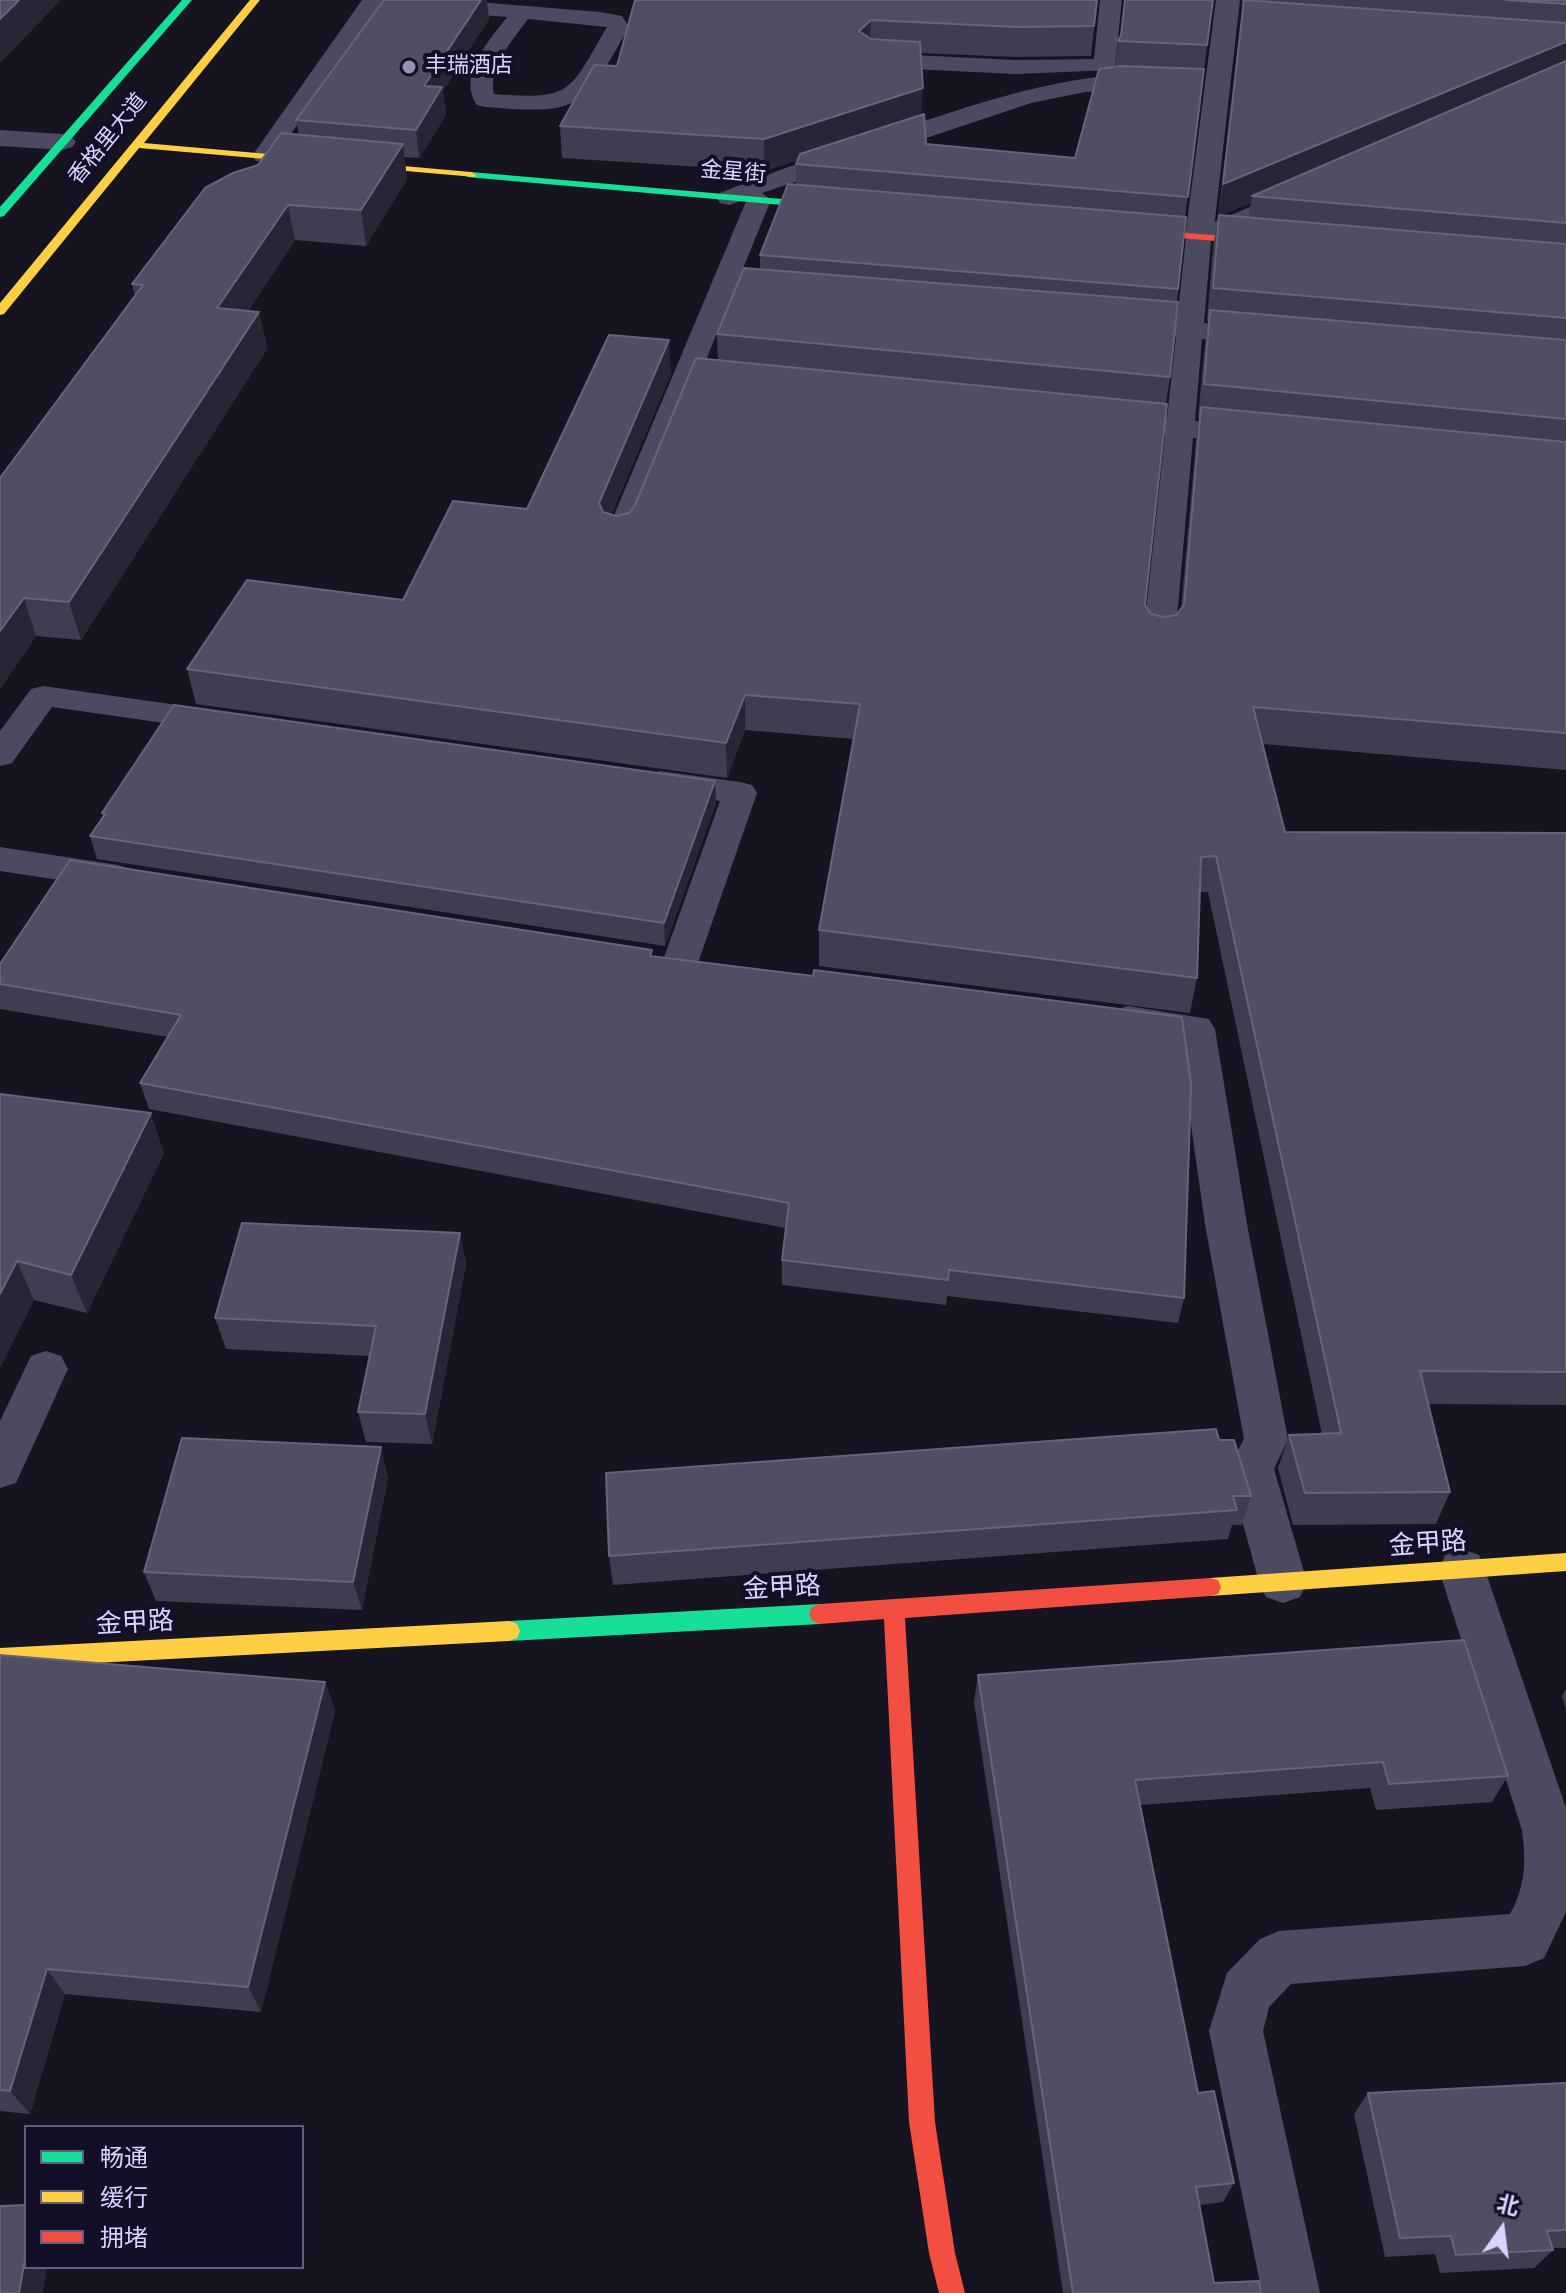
<!DOCTYPE html>
<html>
<head>
<meta charset="utf-8">
<style>
  body { margin:0 }
  #map { position:relative; width:1566px; height:2293px; overflow:hidden; background:#161421; font-family:"Source Sans 3","Noto Sans SC",sans-serif }
  canvas { display:block }
  .legend { position:absolute; left:24px; top:2125px; width:280px; height:144px; box-sizing:border-box; background:#130f26; border:2px solid #625e7d; margin:0; padding:10px 14px; list-style:none; font-size:24px; color:#d9d4ff }
  .legend li { display:flex; align-items:center; gap:16px; height:40px }
  .legend b { width:40px; border:2px solid #625e7d }
  .north { position:absolute; left:1462px; top:2189px; width:80px; height:80px; -webkit-text-stroke:6px #130f26; paint-order:stroke; rotate:14deg; font-size:22px; font-weight:700; line-height:32px; text-align:center; color:#d9d4ff }
  .north::after { content:''; display:block; margin:auto; width:28px; height:36px; background:#d9d4ff; clip-path:polygon(50% 0,100% 100%,50% 72%,0 100%) }
</style>
</head>
<body>
<div id="map">
<canvas width="1566" height="2293"></canvas>
<ul class="legend">
<li><b style="height:10px;background:#16e098"></b>畅通</li>
<li><b style="height:10px;background:#ffcf43"></b>缓行</li>
<li><b style="height:10px;background:#f24e42"></b>拥堵</li>
</ul>
<div class="north">北</div>
</div>
<script>
const ctx = document.querySelector('canvas').getContext('2d');
ctx.lineJoin = 'round';
function paint(path, color) { ctx.fillStyle = color; ctx.fill(path, 'evenodd'); }
function trace(path, color, width, dash) { ctx.strokeStyle = color; ctx.lineWidth = width; ctx.lineCap = dash ? 'butt' : 'round'; ctx.setLineDash(dash || []); ctx.stroke(path); }
function write(font, color, halo, rows, align = 'center') {
  ctx.font = font + ' "Source Sans 3","Noto Sans SC",sans-serif'; ctx.lineWidth = 8; ctx.setLineDash([]); ctx.textBaseline = 'middle'; ctx.strokeStyle = halo; ctx.fillStyle = color; for (const [text, x, y, turn = 0] of rows) {
    ctx.save(); ctx.translate(x, y); ctx.rotate((+turn || 0) * Math.PI / 180); ctx.textAlign = isNaN(turn) ? turn : align; if (halo) ctx.strokeText(text, 0, 0); ctx.fillText(text, 0, 0); ctx.restore();
  }
}
const lane = new Path2D(`
  M362,0H453L600,12L622,16L629,27C582,109 582,115 485,107L477,105C457,75 489,41 507,17L379,7L272,161H256L252,156ZM528,19L607,27C568,93 573,100 494,94C488,66 513,40 528,19Z
  M1100,0H1122L1115,65L1112,70L1015,74L872,67L861,60L872,53L1015,60L1094,59Z
  M1115,75H1146L1157,82L1146,89L1085,92L1031,103L762,193L771,200L737,283L798,289L802,295L798,301L789,303L731,298L634,539L630,545L619,548L608,545L604,539L747,199L729,205L720,203L717,198L720,193C779,169 840,149 901,129C971,105 1041,82 1115,75Z
  M1298,187L1307,189L1310,194L1307,199L1211,241L1204,323L1269,330L1273,336L1269,342L1260,344L1202,339L1195,421L1260,429L1264,435L1260,441L1250,443L1193,438L1175,640L1170,647L1159,649L1148,647L1143,640L1165,435L1100,427L1096,421L1100,415L1110,413L1167,418L1176,337L1111,330L1107,324L1111,318L1120,316L1177,321L1186,237L1190,232Z
  M43,686L220,711L232,714L236,721L232,728L220,731L52,707L12,763L0,766V731L31,689Z
  M660,771L740,782L752,785L757,793L698,963L693,972L680,976L667,972L662,963L720,801L648,790L643,782L648,774Z
  M0,847L118,865L131,869L136,877L131,885L118,889L0,871Z
  M1128,1006L1209,1019L1215,1029L1247,1224L1288,1439L1274,1469L1307,1582L1300,1597L1283,1603L1266,1597L1259,1582L1228,1469L1244,1439L1205,1224L1179,1040L1115,1030L1109,1020L1115,1010Z
  M46,1351L61,1356L68,1369L16,1483L0,1488V1421L31,1356Z
  M1462,1549L1479,1555L1485,1570L1566,1808V1912L1544,1958L1525,1966L1291,1984L1269,2007L1263,2031L1320,2293H1262L1209,2031L1227,1973L1260,1939L1279,1931L1510,1914C1526,1885 1526,1862 1522,1830L1439,1570L1445,1555Z`);
const street = new Path2D(`
  M1216,0H1240L1213,237L1209,243L1199,245L1189,243L1185,237Z
  M0,130L63,134L72,137L76,142L72,147L63,150L0,146Z`);
const fast = new Path2D(`
  M182,0H192L4,216L0,217V207Z
  M471,172L839,204L845,207L839,210L467,177L466,175Z
  M820,1604L828,1607L831,1614L828,1621L820,1624L509,1641L501,1638L498,1631L501,1624L509,1621Z`);
const slow = new Path2D(`
  M250,0H260L144,143L471,172L476,175L475,177L139,148L4,314L0,315V303Z
  M1566,1553V1571L1210,1596L1202,1594L1199,1587L1202,1580L1210,1578Z
  M509,1621L517,1624L520,1631L517,1638L509,1641L0,1668V1648Z`);
const jam = new Path2D(`
  M1127,228L1273,240L1279,243L1273,246L1123,233L1121,231Z
  M1210,1578L1218,1580L1221,1587L1218,1594L1210,1596L905,1618L935,2122L955,2253L965,2293H939L929,2253L909,2122L884,1619L820,1624L812,1621L809,1614L812,1607L820,1604Z`);
const wall = new Path2D(`
  M384,0H501H487L489,19L443,91L446,115L419,158L404,157L407,179L366,246L295,240L248,311L259,312L267,349L81,640L36,636L0,689V478L135,296L132,284L258,165L299,135L296,120Z
  M635,0H1097L1091,56L1015,57L920,53L921,115L926,144L1075,158L1115,66L1118,41L1213,0L1185,217L1170,377L1166,404L1145,605L1151,614L1164,617L1176,615L1181,609L1196,441L1199,418H1198L1205,343L1208,321H1207L1213,248L1218,217L1242,12V0H1566V770L1263,744L1285,832L1566,833V1405L1428,1404L1450,1492L1436,1524L1293,1525L1278,1468L1289,1435L1322,1434L1208,892H1200L1197,978L1190,1013L819,966V930L853,739L745,730L727,778L196,704L187,669L403,600L527,509L671,374L611,515L616,516L629,513L635,505L718,361L717,334L760,269V255L796,184V164L798,160L764,171L562,158L560,126L617,66ZM1251,203L1248,218L1221,215Z
  M715,781L716,803L665,946L97,859L90,836L103,816L102,813Z
  M652,956L1184,1298L1178,1323L947,1296L946,1305L782,1285V1260L786,1228L149,1109L140,1083L168,1037L0,1009V964Z
  M0,1094L164,1153L87,1313L34,1300L0,1367Z
  M460,1233L466,1264L432,1444L366,1442L358,1412L370,1356L226,1349L215,1318Z
  M1219,1440L1251,1496L1242,1525H1232L1228,1539L613,1585L609,1556Z
  M388,1477L362,1610L156,1601L144,1572Z
  M0,1655L325,1682L335,1711L261,2012L65,1994L30,2114L0,2111Z
  M978,1675L1508,1776L1492,1802L1376,1810L1370,1788L1140,1805L1198,2093L1234,2183L1223,2202L1200,2205L1214,2283L1261,2293H1063L974,1702Z
  M1566,1689V1709L1562,1696Z
  M1566,2082V2248H1552L1553,2250L1534,2268L1440,2273L1435,2254L1385,2257L1354,2114L1368,2093Z`);
const shadedWall = new Path2D(`
  M19,0H61L0,63V19Z
  M481,0H487L489,19L443,91L446,115L419,158L416,130L424,86Z
  M871,20L870,50L859,31Z
  M1566,42V69L1252,196L1251,203L1218,217L1223,184Z
  M923,88L921,119L764,171V139Z
  M403,144L407,179L366,246L361,210Z
  M288,205L295,240L225,345L217,308Z
  M259,312L267,349L81,640L69,602Z
  M669,340L671,374L601,538L599,503Z
  M24,598L36,636L0,689V631Z
  M745,695V730L727,778L726,743Z
  M715,781L716,803L665,946L664,923Z
  M151,1113L164,1153L87,1313L71,1275Z
  M460,1233L466,1264L432,1444L425,1414Z
  M17,1261L34,1300L0,1367V1294Z
  M381,1447L388,1477L362,1610L353,1582Z
  M325,1682L335,1711L261,2012L248,1987Z
  M47,1969L65,1994L30,2114L10,2091Z
  M26,2253V2267H47L43,2293H19Z`);
const building = new Path2D(`
  M0,0H19L0,19Z
  M384,0H481L424,86L442,87L416,130L296,120Z
  M635,0H1097L1094,26L1017,27L871,20L859,31L871,39L920,42L923,88L764,139L560,126L594,65L617,66Z
  M1125,0H1213L1207,45L1118,41L1121,35Z
  M1244,0L1566,23V42L1223,184Z
  M1506,0H1566V4Z
  M1566,61V223L1252,196Z
  M1121,66L1204,69L1188,197L796,164L800,154L924,114L926,144L1075,158L1099,69Z
  M281,133L403,144L361,210L288,205L217,308L259,312L69,602L24,598L0,631V478L143,285L132,284L205,188L233,173L258,165Z
  M788,184L1186,217L1178,289L760,255Z
  M1219,215L1566,244V318L1213,288Z
  M744,268L1178,302L1170,377L717,334Z
  M1210,310L1566,340V419L1204,384Z
  M609,335L669,340L599,503L603,512L616,516L629,513L635,505L696,358L1167,404L1145,605L1151,614L1164,617L1176,615L1184,605L1201,407L1566,442V733L1253,707L1285,832L1566,833V1372L1420,1371L1450,1492L1305,1493L1289,1435L1341,1433L1216,856L1201,857L1197,978L819,930L860,704L745,695L726,743L187,669L247,580L403,600L453,501L527,509Z
  M174,705L715,781L664,923L90,836L105,814L102,813Z
  M70,860L652,950L650,956L813,976L814,970L1182,1017L1191,1084L1184,1298L949,1270L948,1280L782,1260L789,1203L140,1083L181,1015L0,984V964Z
  M0,1094L151,1113L71,1275L17,1261L0,1294Z
  M242,1223L460,1233L425,1414L358,1412L376,1326L215,1318Z
  M1216,1429L1219,1440H1234L1251,1496H1233L1237,1510L609,1556L606,1473Z
  M182,1438L381,1447L353,1582L144,1572Z
  M1464,1640L1508,1776L1389,1784L1383,1762L1135,1780L1198,2093L1214,2091L1234,2183L1196,2187L1214,2283L1259,2281L1261,2293H1073L978,1675Z
  M0,1655L325,1682L248,1987L47,1969L10,2091L0,2090Z
  M1566,2083V2230L1547,2231L1553,2250L1456,2255L1451,2236L1400,2238L1368,2093Z
  M26,2205V2253L19,2293H0V2206Z`);
const markers = [
  [409,67,8,"#9591b1"]
];
const farPoinames = [
  ["丰瑞酒店",425,67]
];
const farStreetnames = [
  ["香格里大道",109,140,-51],
  ["金星街",733,174,5]
];
const streetNames = [
  ["金甲路",1428,1546,-4],
  ["金甲路",782,1590,-3],
  ["金甲路",135,1625,-3]
];
paint(lane, '#4b4a61');
paint(street, '#4b4a61');
paint(fast, '#16e098');
paint(slow, '#ffcf43');
paint(jam, '#f24e42');
paint(wall, '#403d50');
paint(shadedWall, '#282635');
paint(building, '#504e63');
trace(building, '#66637b', 2);
for (const [x, y, r, color] of markers) { const dot = new Path2D(); dot.arc(x, y, r, 0, 2 * Math.PI); ctx.fillStyle = color; ctx.fill(dot); trace(dot, '#130f26', 3); }
write('22px', '#d9d4ff', '#130f26', farPoinames, 'left');
write('22px', '#d9d4ff', '#130f26', farStreetnames);
write('26px', '#d9d4ff', '#130f26', streetNames);
</script>
</body>
</html>
